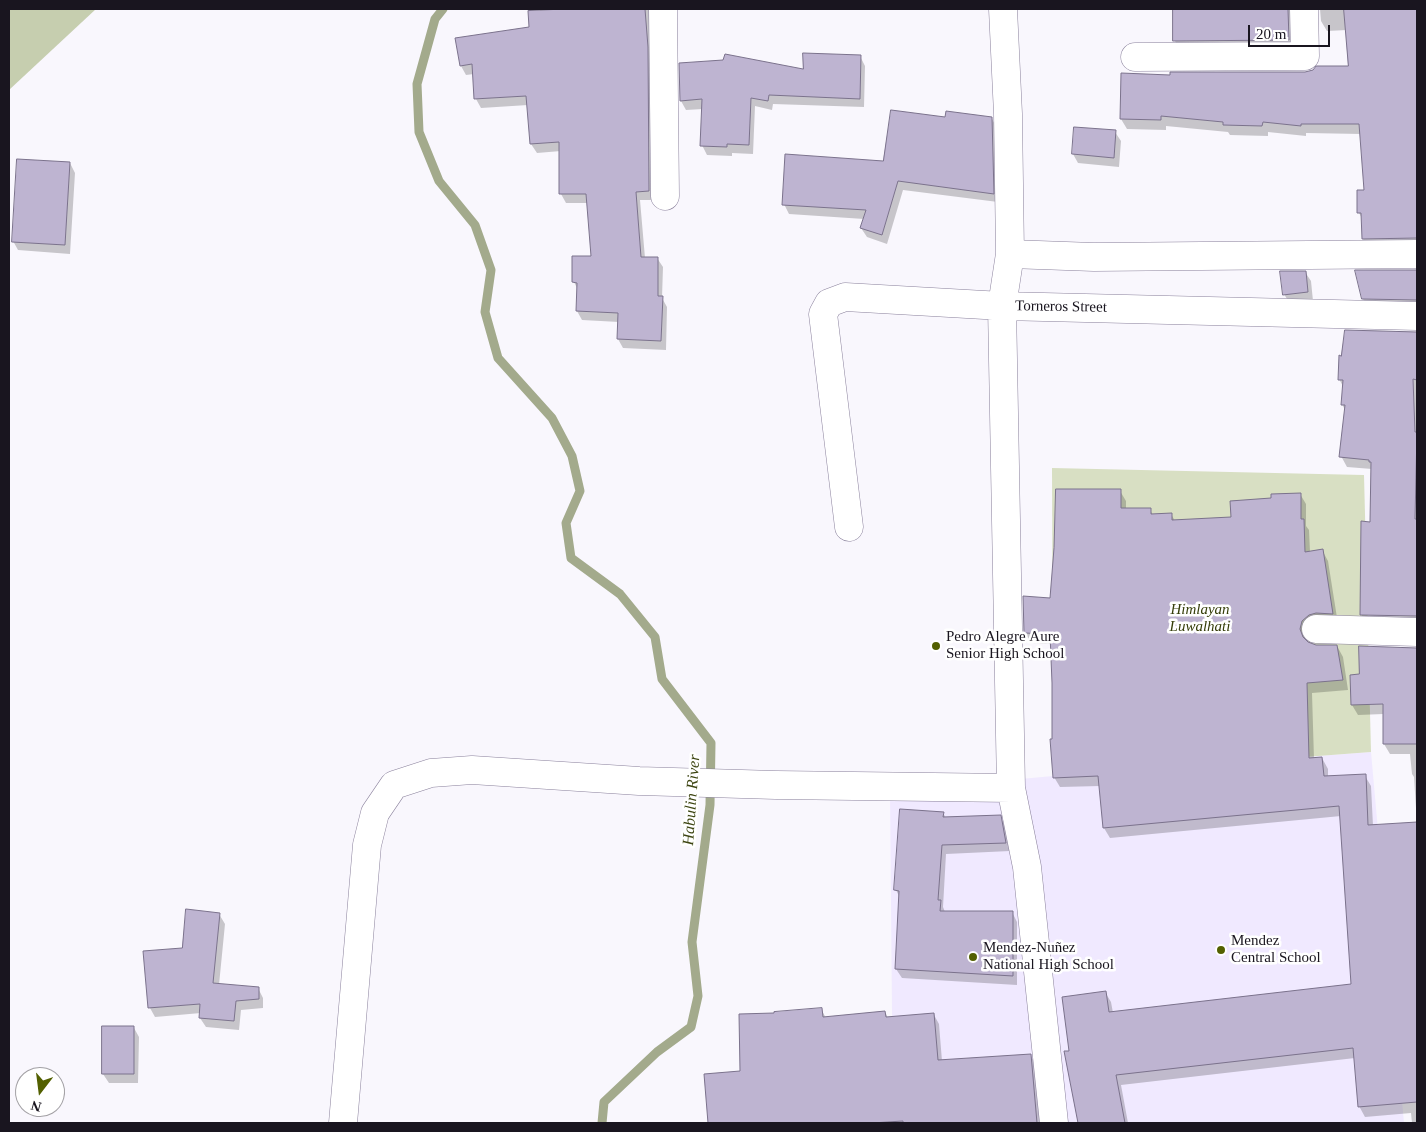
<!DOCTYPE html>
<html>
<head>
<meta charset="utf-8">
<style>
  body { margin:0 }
  #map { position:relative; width:1426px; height:1132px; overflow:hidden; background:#f9f7fd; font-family:Georgia,serif }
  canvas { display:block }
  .frame { position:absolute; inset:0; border:10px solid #19151f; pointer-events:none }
  .north { position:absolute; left:15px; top:1067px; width:50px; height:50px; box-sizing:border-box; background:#fff; border:1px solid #a3a1a5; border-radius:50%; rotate:195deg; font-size:14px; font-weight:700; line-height:20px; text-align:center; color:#19151f }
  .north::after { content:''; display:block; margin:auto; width:18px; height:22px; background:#536000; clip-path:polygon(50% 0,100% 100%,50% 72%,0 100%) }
  .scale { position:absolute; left:1248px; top:25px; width:82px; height:22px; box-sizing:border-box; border:2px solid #19151f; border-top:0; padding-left:6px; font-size:15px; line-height:18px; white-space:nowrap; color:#19151f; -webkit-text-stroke:4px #fff; paint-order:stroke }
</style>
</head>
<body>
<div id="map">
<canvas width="1426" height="1132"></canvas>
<div class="frame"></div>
<div class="north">N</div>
<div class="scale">20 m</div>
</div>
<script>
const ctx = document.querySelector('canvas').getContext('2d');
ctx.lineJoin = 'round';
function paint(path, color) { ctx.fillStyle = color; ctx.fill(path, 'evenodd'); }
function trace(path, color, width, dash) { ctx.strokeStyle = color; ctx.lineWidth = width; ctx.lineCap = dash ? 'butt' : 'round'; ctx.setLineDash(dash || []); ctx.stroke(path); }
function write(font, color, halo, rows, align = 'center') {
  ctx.font = font + ' Georgia,serif'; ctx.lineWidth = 5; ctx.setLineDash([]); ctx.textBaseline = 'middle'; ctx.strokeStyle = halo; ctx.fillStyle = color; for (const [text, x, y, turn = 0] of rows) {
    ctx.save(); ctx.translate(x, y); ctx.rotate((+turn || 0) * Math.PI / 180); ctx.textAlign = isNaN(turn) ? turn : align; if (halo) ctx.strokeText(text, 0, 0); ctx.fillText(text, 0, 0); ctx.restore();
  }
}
const built = new Path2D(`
  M1371,752L1404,1123H893L890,791L1053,776Z`);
const green = new Path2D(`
  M1052,468L1364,475L1371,752L1053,776Z`);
const forest = new Path2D(`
  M9,9H96L9,90Z`);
const shadow = new Path2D(`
  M540,9H649L652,57L654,200H640L645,258H657L663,267L662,298L667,307L666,350L623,348L618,339L619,322L582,320L577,311L578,290L574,282L592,258L588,203H566L561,194V151L537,153L531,144L528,105L481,108L476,99L474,74L466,75L461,66L530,28L540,12Z
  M1175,9H1299L1294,50L1181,51L1175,41Z
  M1320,9H1417V248L1369,249L1363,239V220L1359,213L1358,191H1365L1361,134L1306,133V136L1268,132V136L1230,135L1228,132L1166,126V130L1127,129L1121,119L1171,76L1305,73L1349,67L1347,30L1327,31L1321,21Z
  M860,56L865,66L864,107L773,104L772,110L755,106L753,154L732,153V156L707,155L702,145L703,109L686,110L681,101Z
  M946,119H992L997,128L998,202L903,190L887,244L867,237L861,228L864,219L789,214L784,204L884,162Z
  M1075,128L1115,132L1121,141L1119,167L1078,163L1073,154Z
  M70,163L75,173L70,254L18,250L13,241Z
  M1356,271H1417V310L1369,309L1363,299Z
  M1305,272L1311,281L1313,301L1290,304L1284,294Z
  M1346,331L1417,333V626L1367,624L1361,614L1371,523L1372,469L1347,467L1341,456L1345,410L1342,404L1344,388L1339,379Z
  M1120,491L1126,501V510H1150L1153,515L1171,514L1175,521L1233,518L1272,499L1300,494L1306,504V526L1309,530L1310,552L1322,550L1328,561L1338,624L1308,632L1306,640V642L1315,646H1337L1343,657L1348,690L1312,693L1314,759L1322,758L1328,769V777L1365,776L1371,786L1373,826L1417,824L1414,777L1412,774L1410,754H1390L1384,744V714L1358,715L1352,705V676L1360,675L1361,647L1417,649V1123H1412L1411,1113L1365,1117L1359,1106L1355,1058L1121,1085L1128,1123H1079L1066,1053L1071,1052L1105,992L1111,1002L1113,1013L1352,985L1341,816L1110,838L1104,828L1100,786L1060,787L1054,777L1052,644L1031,643L1025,633L1051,599Z
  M943,813L946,818L1000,816L1005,826L1010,851L946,854L943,907L945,912H1012L1017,922V985L902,978L896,969L900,898L896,890Z
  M219,914L225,924L219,985L258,988L263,998V1008L241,1010L239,1030L206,1027L200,1018L201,1013L155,1017L150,1008L145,953L183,949Z
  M821,1009L826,1018L885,1012L888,1018L934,1015L939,1024L942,1061L1030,1055L1036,1064L1040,1123H709L706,1075L742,1072L775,1015Z
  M134,1028L139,1037L138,1083H109L103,1074Z`);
const stream = new Path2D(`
  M443,9L435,19L417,84L419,132L439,181L475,225L491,270L485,312L498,358L552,418L572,456L580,491L566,523L571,558L620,594L655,637L662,679L711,743L710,805L692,942L698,996L691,1027L657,1052L604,1102L602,1123`);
const building = new Path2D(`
  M565,9H645L648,47L649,191L636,192L641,257H658V296H663L661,341L617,339L618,313L576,311L577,283L572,282V256H591L586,194H559V142L530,144L526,96L474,99L472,64L460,66L455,38L529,27L528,11Z
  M1173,9H1288L1289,40L1173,41Z
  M1344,9H1417V238L1362,239L1361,213H1357V190H1364L1359,124H1301V126L1263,122L1262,126L1223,125V122L1161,116V120L1120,119L1121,73L1170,75V72H1305L1313,70L1316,66H1348Z
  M803,53L861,55L860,99L769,95L768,101L751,98L749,145L727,144V147L700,146L702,99L680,101L679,63L723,60L725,54L803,69Z
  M891,110L945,117L946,111L992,117L994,194L898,181L882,235L860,228L866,210L782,205L785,154L883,161Z
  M1074,127L1116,130L1114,158L1072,154Z
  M17,159L70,162L65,245L12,242Z
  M1355,270H1417V300L1362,299Z
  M1280,271H1306L1308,292L1283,295Z
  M1345,330L1417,332V380L1413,379L1415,432H1417L1415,519H1417V616L1360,615L1361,521L1370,522L1371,462H1369V460L1339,457L1345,405H1341L1343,380H1338L1339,355L1341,356Z
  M1056,489H1121V508H1151V514L1172,513V520L1231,517L1230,501L1271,498V494L1301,493V519H1304L1305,552L1323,549L1333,614L1316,613L1309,615L1302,621L1300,629L1303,637L1308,642L1316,645H1337L1343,680L1307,683L1309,758L1322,757L1324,776L1366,774L1368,825L1417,822V1102L1358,1107L1353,1048L1116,1075L1125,1123H1078L1064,1051H1069L1062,997L1106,991L1109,1012L1351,984L1339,806L1103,828L1098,776L1053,778L1050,739H1052V683L1050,634L1024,633L1023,596L1050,598L1054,548Z
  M1359,646L1417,648V744H1383V704L1351,705L1350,675L1359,674Z
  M900,809L944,812L943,817L1001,815L1006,843L942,845L938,900H941L940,911H1013V976L895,969L899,891L894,890Z
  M186,909L220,913L213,983L259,987V999L236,1001L234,1021L199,1018L200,1004L148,1008L143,951L182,948Z
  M822,1008L823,1017L885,1011L886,1017L934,1013L938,1060L1031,1054L1037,1123H903V1121L872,1123H708L704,1074L740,1071L739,1014L774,1013V1012Z
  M102,1026H134V1074H102Z`);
const minor = new Path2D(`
  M663,9L665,196
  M1003,9L1008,114L1010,254L1002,306L1417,316
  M1135,57L1305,56L1304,9
  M1010,254L1094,257L1417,254
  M849,527L823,314L829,303L845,297L1002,306L1011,788L1027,867L1054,1123
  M1316,629L1417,632
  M343,1123L367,845L375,813L394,785L431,773L472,770L639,781L776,785L1011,788`);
const markers = [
  [936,646,5,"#536000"],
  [1221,950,5,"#536000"],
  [973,957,5,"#536000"]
];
const streetNames = [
  ["Torneros Street",1061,307,1]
];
const parkNames = [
  ["Himlayan",1200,610],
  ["Luwalhati",1200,627]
];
const poiNames = [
  ["Pedro Alegre Aure",946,637],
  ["Senior High School",946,654],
  ["Mendez",1231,941],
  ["Central School",1231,958],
  ["Mendez-Nuñez",983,948],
  ["National High School",983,965]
];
const waterNames = [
  ["Habulin River",692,800,-86]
];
paint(built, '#f0e9ff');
paint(green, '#d8dfc3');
paint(forest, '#c6ceaf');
paint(shadow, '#0003');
trace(stream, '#a3aa8c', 9);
paint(building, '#beb4d1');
trace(building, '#7b728c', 1);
trace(minor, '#8a819c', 29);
trace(minor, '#fff', 28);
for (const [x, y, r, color] of markers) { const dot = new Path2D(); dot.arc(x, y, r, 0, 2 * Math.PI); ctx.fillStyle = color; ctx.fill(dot); trace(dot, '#fff', 2); }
write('15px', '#19151f', '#fff', streetNames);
write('italic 15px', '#363e0a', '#fff', parkNames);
write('15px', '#19151f', '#fff', poiNames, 'left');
write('italic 16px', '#3d4512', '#fff', waterNames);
</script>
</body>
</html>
